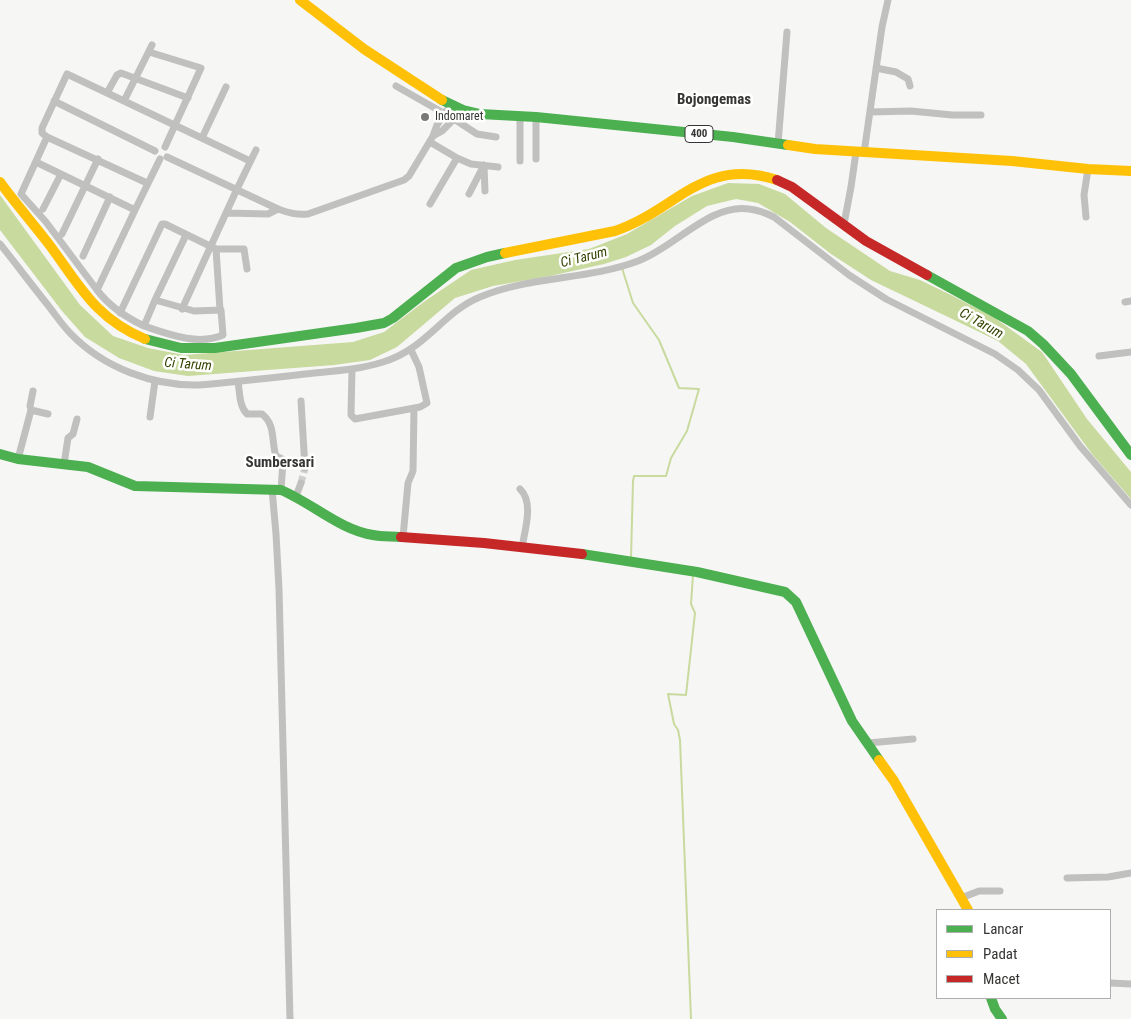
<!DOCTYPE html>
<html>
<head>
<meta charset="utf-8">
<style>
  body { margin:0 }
  #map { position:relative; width:1131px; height:1019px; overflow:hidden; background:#f6f6f5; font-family:"Roboto Condensed",sans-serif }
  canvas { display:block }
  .legend { position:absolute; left:936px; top:909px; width:175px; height:90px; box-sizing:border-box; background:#fff; border:1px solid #aeaeae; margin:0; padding:6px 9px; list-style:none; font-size:15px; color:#353534 }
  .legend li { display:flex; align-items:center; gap:10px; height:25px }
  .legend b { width:25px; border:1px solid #aeaeae }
</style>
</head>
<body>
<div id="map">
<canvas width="1131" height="1019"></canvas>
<ul class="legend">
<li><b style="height:6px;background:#4caf50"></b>Lancar</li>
<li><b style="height:6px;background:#ffc107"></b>Padat</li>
<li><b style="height:6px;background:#c62828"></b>Macet</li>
</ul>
</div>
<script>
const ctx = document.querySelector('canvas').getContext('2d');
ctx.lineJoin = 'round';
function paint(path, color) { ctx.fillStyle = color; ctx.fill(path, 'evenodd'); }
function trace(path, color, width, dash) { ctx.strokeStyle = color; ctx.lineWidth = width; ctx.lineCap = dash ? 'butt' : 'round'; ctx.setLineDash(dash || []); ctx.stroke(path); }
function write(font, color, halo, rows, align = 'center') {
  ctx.font = font + ' "Roboto Condensed",sans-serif'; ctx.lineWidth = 5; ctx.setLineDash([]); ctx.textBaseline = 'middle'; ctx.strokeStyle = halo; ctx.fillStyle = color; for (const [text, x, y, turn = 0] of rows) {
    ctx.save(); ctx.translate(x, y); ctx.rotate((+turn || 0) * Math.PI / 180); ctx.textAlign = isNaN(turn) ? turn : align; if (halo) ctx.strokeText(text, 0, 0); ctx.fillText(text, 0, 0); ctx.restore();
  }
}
const water = new Path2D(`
  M728,183L759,184L785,194L826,228L890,271L920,280L949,294L995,318L1042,352L1087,419L1131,472V499L1092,454L1026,364L998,341L871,280L831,254L790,222L758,203L736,199L707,206L675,226L651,245L626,257L604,264L550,276L493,286L455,298L397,347L370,360L334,365L188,376L154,371L119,358L85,337L62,311L0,230V195L80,305L113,336L148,348L184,355L353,342L384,332L425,301L471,270L515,260L589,249L627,234L692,196Z`);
const stream = new Path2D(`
  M622,268L633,303L659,340L679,388L699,389L687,431L671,458L666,476H634L633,481L631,559
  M691,1019L680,740L678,730L674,724L668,694L686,695L695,613L691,604L693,575`);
const streetTunnel = new Path2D(`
  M301,483L305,468`);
const street = new Path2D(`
  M149,52L201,68L165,147
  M876,68L896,72L908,79L910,86
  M396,86L454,119L477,134L496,137
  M107,93L117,75L121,73L188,98
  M54,101L155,151
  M124,101L250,161
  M447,110L437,125L433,136L442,131L463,110
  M870,112L911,111L952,115H981
  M536,117V159
  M47,137L42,133V128L67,74L124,101L152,45
  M202,138L226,87
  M430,142L457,158L471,164L498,167
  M778,144L787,32
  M864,153L882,27L888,0
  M167,157L278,209C289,213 296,215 308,214L404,180L409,176L433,136
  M520,161V116
  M36,162L135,210L160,159
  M484,166L485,191
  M469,194L484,165
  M430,204L457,158
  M43,209L61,174
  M135,210L97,290C110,307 125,317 144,326
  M227,213L268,214L278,209
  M1086,217L1084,195L1088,169
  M844,224L851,187L856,152
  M62,234L98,159
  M0,244C16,264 31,284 47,304C55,314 62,325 71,334C104,368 153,386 199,385C235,382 270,378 305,374C331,371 358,370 383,362C425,350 443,312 480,297C529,276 588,280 638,261C674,248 710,203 749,209C758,210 766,213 774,217L849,275L886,299L995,354L1018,370L1039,390L1080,446L1131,505
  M216,249H244L247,269
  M83,256L110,197
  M97,290L46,222L21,194L47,137L147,183
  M155,300L194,311L221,310L223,335C198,346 168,334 144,326Z
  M155,300L186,235
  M1125,302L1131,301
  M182,309L237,189L256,150
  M120,313L162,224H165L216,249L220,310
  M1099,356L1131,352
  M352,369L351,415L355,419L420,407L427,403L419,367L411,350
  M238,382C240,393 239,406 247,414H262C276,425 271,441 276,456L282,459L283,462L281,490
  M301,401L305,468
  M31,410L48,414
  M150,417L155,381
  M18,459L31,410L30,406L33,391
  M64,464L68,438L73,434L77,419
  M272,489L276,534L279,589L290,1019
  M520,489C534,502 525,530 522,547
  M296,496L301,483
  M403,537L408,483L413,471L414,409
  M868,743L913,739
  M1067,878L1108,877L1131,873
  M961,898L979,891H1000
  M1110,983L1131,984`);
const fast = new Path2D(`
  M442,100L463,110L480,114L536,117L733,137L788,145
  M927,275L1028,331L1043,344L1071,374L1131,455
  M145,339L181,348H215L356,328L384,323L393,318L456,268L487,257L505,253
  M0,454L18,459L88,467L135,486L281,490C312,503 340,530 373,535C382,537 392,536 401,537
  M582,554L697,572L785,592L796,602L852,721L879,760
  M991,998L995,1009L1002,1019`);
const slow = new Path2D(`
  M300,0L364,49L442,100
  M788,145L815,149L1012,161L1088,169L1131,171
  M0,182C15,203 32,222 48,243C79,284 94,318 145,339
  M505,253L615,231C677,210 703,156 777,180
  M879,760L894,781L968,910`);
const jam = new Path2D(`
  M777,180L792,187L866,241L927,275
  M401,537L484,543L582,554`);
const markers = [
  [425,117,5,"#797978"]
];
const shields = [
  [699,134,28]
];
const shieldNames = [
  ["400",699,134]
];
const poiNames = [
  ["Indomaret",435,117]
];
const waterNames = [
  ["Ci Tarum",584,258,-14],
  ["Ci Tarum",981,324,29],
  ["Ci Tarum",188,365,4]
];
const quarterNames = [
  ["Bojongemas",714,100],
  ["Sumbersari",280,463]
];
paint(water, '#c8da9e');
trace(stream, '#c8da9e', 2);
trace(streetTunnel, '#cfcfce', 7, [7, 3.5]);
trace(street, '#c0c0bf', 7);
trace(fast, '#4caf50', 10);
trace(slow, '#ffc107', 10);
trace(jam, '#c62828', 10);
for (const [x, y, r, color] of markers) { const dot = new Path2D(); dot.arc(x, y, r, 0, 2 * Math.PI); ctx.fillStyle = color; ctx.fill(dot); trace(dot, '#fff', 2); }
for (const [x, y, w] of shields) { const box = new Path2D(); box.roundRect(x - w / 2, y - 8.5, w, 17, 4); ctx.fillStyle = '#fff'; ctx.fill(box); trace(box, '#353534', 1); }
write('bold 11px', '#353534', null, shieldNames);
write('12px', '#353534', '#fff', poiNames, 'left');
write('italic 14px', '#354402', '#fff', waterNames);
write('bold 15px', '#353534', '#fff', quarterNames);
</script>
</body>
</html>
